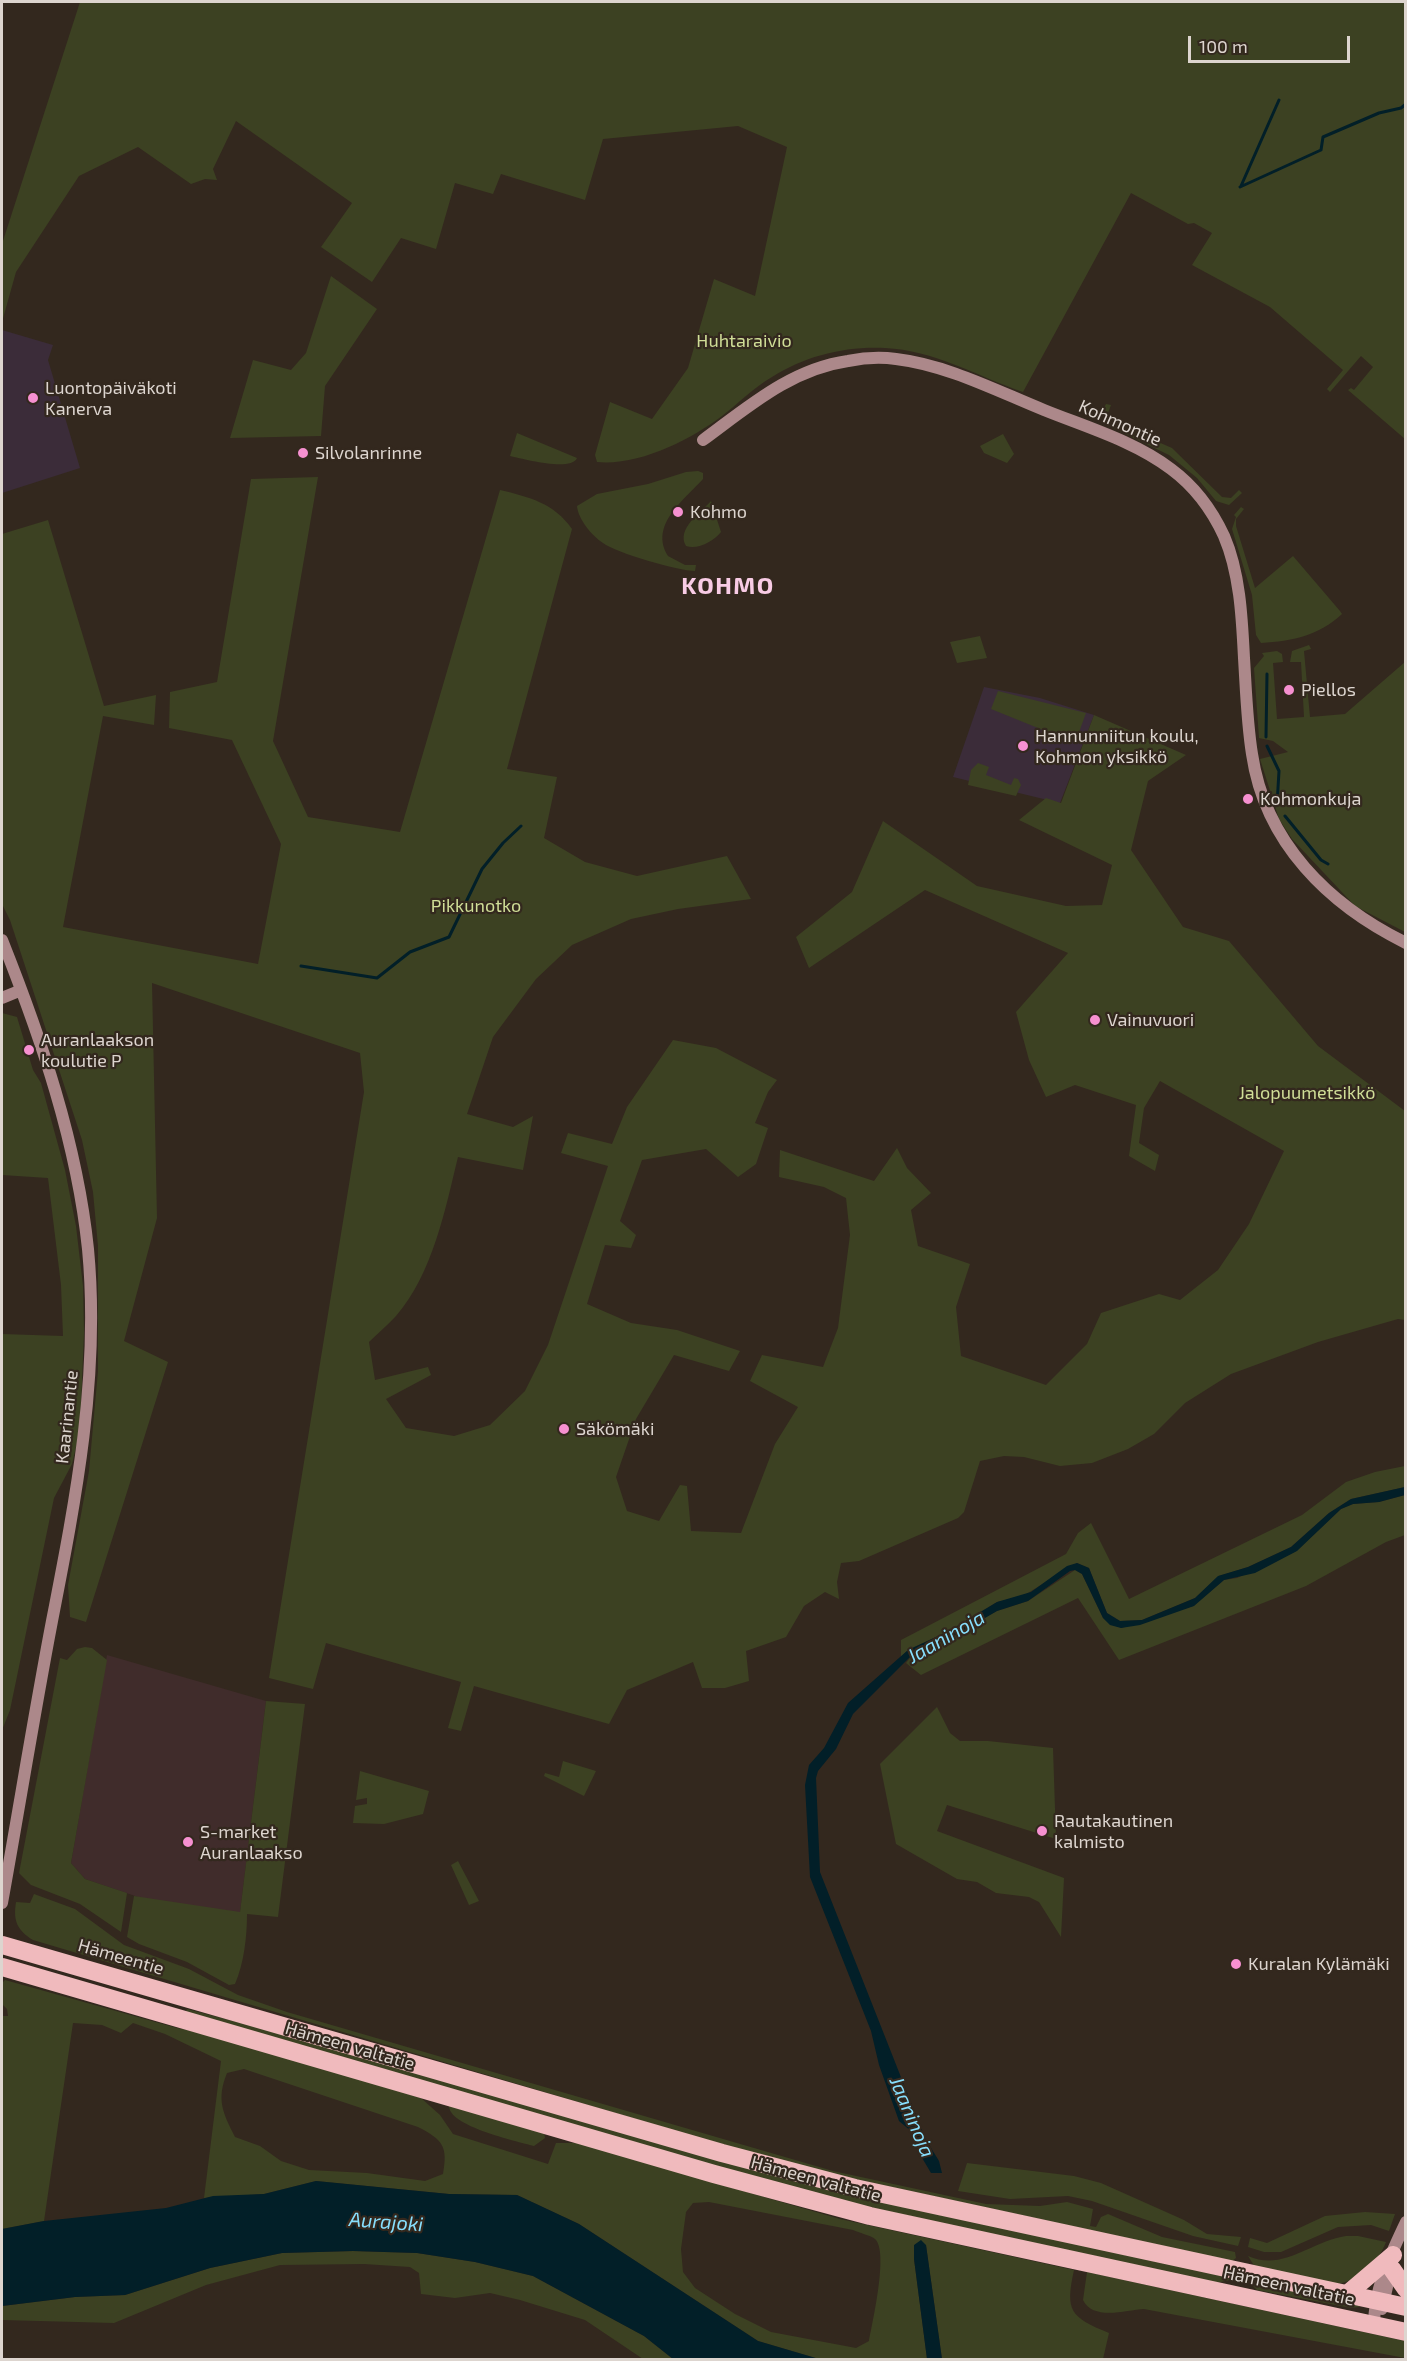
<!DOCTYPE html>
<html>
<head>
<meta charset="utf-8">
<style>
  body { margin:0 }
  #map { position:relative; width:1407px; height:2361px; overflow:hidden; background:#33281e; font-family:"Exo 2",sans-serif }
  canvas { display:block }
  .frame { position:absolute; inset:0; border:3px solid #ddd5cf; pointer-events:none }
  .scale { position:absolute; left:1188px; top:36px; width:162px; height:27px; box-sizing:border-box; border:3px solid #ddd5cf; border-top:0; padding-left:8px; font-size:18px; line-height:21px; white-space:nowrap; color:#ddd5cf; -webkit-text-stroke:4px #33281e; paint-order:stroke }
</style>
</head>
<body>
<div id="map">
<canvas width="1407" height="2361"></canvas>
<div class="frame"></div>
<div class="scale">100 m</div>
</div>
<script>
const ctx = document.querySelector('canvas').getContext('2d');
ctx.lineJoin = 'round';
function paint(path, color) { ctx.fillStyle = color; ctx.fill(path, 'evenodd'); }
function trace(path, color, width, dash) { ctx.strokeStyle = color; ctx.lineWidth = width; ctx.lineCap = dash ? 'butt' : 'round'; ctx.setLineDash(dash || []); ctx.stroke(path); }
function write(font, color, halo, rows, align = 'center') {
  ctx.font = font + ' "Exo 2",sans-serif'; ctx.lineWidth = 4.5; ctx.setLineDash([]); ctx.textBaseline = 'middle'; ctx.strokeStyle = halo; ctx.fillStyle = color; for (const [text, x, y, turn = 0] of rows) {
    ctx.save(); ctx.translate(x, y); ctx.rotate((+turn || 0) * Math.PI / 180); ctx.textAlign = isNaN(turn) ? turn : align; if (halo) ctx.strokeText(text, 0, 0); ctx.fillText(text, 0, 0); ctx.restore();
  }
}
const commercial = new Path2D(`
  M107,1655L266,1701L240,1913L141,1898L85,1879L71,1863Z`);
const education = new Path2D(`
  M2,330L53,345L48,360L80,468L2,493Z
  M984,687L1040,698L1094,715L1060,803L953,777Z`);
const green = new Path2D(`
  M80,2H1405V439L1348,390L1351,388L1354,390L1373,367L1361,356L1330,392L1327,389L1343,370L1270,307L1192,265L1212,233L1194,223L1188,224L1131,193L1023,392C977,376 933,350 885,348C845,346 805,356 772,377C753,388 739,403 722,416C690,440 639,466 597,462L595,455L610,402L652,419L688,368L714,279L755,296L787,147L738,126L603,139L585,200L501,174L493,194L455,183L436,249L401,238L372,282L321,247L352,203L236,121L213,169L217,180L205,179L191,184L138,147L79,176L16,272L2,322V244Z
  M331,276L377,309L325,386L321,436L230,438L253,360L291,370L306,353Z
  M1106,404L1111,405L1108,413L1112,422L1172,448L1222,497L1231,498L1239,490L1242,493L1229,505L1216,501L1197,478L1169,455L1111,427L1102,412Z
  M517,433L577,458C571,472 524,459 510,456Z
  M1003,434L1014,454L1007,463L984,453L980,446Z
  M698,471L703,473V479C684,500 649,525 668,556L685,565H696L695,571C679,571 616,553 603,543C592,536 578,519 577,506L597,494L648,484L686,472Z
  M318,477L273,741L308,817L400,832L500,490C529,497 554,503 572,529L507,769L557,777L544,838L585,862L637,876L727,856L751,899L678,909L631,919L572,945L536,979L493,1037L467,1114L513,1127L533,1116L523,1170L458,1157C445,1210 433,1273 396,1316C388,1325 378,1333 369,1342L375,1380L428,1367L431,1375L386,1399L406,1428L454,1436L490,1425L525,1391L548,1345L608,1166L561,1153L568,1133L612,1144L627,1107L673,1040L716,1048L777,1080L768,1092L755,1123L768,1128L756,1164L738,1177L706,1149L642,1160L620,1221L636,1235L631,1248L605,1245L587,1304L631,1323L677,1330L740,1351L729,1371L674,1355L636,1419L616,1477L627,1511L659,1521L680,1485L687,1486L691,1531L741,1533L775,1444L798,1407L750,1381L762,1355L823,1367L838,1328L850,1235L846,1198L824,1187L779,1177L780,1150L874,1181L897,1148L907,1168L931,1193L911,1210L918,1246L970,1264L956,1307L961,1356L1046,1385L1087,1344L1101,1313L1159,1294L1180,1300L1218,1270L1249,1224L1284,1151L1160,1081L1144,1108L1139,1143L1159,1155L1155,1171L1129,1156L1136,1105L1075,1085L1046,1097L1029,1060L1016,1012L1068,953L925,890L809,968L796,937L852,892L883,821L977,886L1066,906L1102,905L1112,865L1019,820L1046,798L1061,803L1094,715L1186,755L1148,781L1131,850L1183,927L1229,941L1318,1046L1405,1111V1320L1398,1319L1318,1342L1231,1374L1185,1403L1154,1434L1128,1449L1092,1463L1060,1466L1024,1457L1004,1456L980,1461L964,1512L958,1518L859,1561L841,1563L837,1582L839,1599L825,1592L804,1606L786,1637L746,1651L749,1681L725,1688H702L693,1662L627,1690L609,1724L474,1686L461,1731L448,1728L461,1682L326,1643L313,1689L269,1678L364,1092L360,1053L152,983L157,1218L124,1341L168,1362L86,1622L70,1617L68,1585L89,1471L98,1371V1246L93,1192L82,1140L10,920L2,904V534L48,520L104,706L156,695L154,725L103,716L63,927L258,964L281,844L232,740L169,728L170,692L217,682L251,479Z
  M711,501L721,532C714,541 698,550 686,546C676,529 701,512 711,501Z
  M1241,507L1244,509L1236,519V526L1255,588L1293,556L1340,611L1342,614C1318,636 1293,641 1261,643L1256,635L1252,595L1232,529L1236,517L1234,515Z
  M980,636L987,658L957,663L950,642Z
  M1309,645L1311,649L1304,651L1310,717L1345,714L1405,662V932L1355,906L1292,839L1279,819L1260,759L1288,752L1273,741L1259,738L1254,668L1264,656L1262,653L1277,651L1282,654L1283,662L1273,663L1277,719L1304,717L1301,662H1290L1292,651Z
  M998,691L1086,713L1078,735L1070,741L991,709Z
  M978,763L989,767L986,775L1011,785L1014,778L1018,779L1021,785L1016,796L968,785L971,770Z
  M2,1013L17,1017L33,1070L41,1083L65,1170L76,1226L83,1286L84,1332L80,1430L72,1464L54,1498L10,1710L2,1730V1334L63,1336L61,1285L48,1178L2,1175Z
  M1405,1466V1487L1351,1499L1329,1513L1291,1547L1248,1567L1219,1576L1195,1598L1142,1620L1120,1621L1107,1613L1089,1568L1077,1563L1023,1596L997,1602L949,1631L908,1650L901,1657V1640L1066,1554L1078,1533L1091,1523L1129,1599L1302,1515L1346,1482L1375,1472Z
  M1405,1495V1535L1386,1542L1306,1586L1119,1660L1078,1598L921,1675L906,1663L913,1654L997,1611L1028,1601L1075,1570L1082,1574L1103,1618L1121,1628L1193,1606L1224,1580L1237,1578L1296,1551L1341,1509L1353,1504L1379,1502Z
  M85,1647L92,1648L107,1660L71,1863L85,1879L127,1893L121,1932L80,1904L31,1885L19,1873L60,1658L67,1660L77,1649Z
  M266,1701L305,1704L278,1917L247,1914C247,1937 244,1963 235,1984L229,1985L187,1962L139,1944L127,1937L134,1896L240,1912Z
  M937,1707L950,1733L960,1741H988L1053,1748L1056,1839L947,1805L937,1831L1064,1878L1061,1937L1039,1902L1029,1897L996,1893L977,1882L957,1879L896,1844L880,1764Z
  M563,1761L596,1771L584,1796L544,1776L545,1773L559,1777Z
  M360,1771L429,1791L423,1814L384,1824L353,1823L355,1806L367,1804V1798L356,1800Z
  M458,1861L479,1901L469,1905L451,1865Z
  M34,1894L75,1909L124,1945L189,1969L238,1995L287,2012L833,2171L986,2204L1040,2206L1067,2202L1093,2209L1090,2226L1096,2227L1101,2217L1108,2214L1162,2237L1235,2252L1236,2258L1232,2261L832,2174L733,2148L33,1940C17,1930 13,1921 16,1902L30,1903Z
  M5,1980L177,2028L203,2032L421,2098L440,2115L453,2134L548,2164L556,2143H578L840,2219L1074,2270C1065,2311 1070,2317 1109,2333L1103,2359H942L926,2245L914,2259L927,2359H819L758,2341L579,2224L517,2195L449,2194L316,2181L264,2194L204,2198L221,2061L165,2034L133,2023L121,2033L102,2025L73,2023L44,2221L2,2229V2016H8L7,2009L2,2004V1983ZM244,2069L418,2127C443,2140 448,2146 443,2174L425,2181L367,2173L309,2170L281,2161L260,2146L235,2137C223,2113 216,2100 227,2073ZM709,2202L853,2230C859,2233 870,2235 875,2239C889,2251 872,2324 869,2341L856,2348L771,2332L735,2314L695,2288L683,2272L681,2249L686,2212L693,2203Z
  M187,2009L1230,2277V2280L1216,2283L814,2195L185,2013Z
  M449,2105L544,2132L545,2138L534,2146C516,2141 447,2126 449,2105Z
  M967,2163L1074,2176L1101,2183L1184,2220L1207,2234L1241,2237L1238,2246L1193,2236L1092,2201L1068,2196L1010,2199L958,2191Z
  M1365,2212L1395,2214L1389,2231L1371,2225L1338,2227L1281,2252H1264L1248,2247L1250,2238L1267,2243L1325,2216Z
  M1346,2236H1358L1386,2242C1378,2263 1359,2281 1337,2284L1255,2267L1248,2256C1283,2272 1311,2241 1346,2236Z
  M353,2251L417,2253L475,2262L533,2276L644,2336L673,2359H643L585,2320L520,2300L490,2293L455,2298L421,2294L419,2273L410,2267L364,2264L280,2265L206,2285L114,2323L2,2320V2306L75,2297L125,2295L210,2268L282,2253Z
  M1087,2272L1405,2341V2358L1144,2309C1126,2310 1093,2321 1083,2300Z
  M1254,2282L1359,2305V2307L1351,2308L1257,2290L1252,2285Z`);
const water = new Path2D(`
  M1405,1487V1495L1379,1502L1353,1504L1341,1509L1297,1551L1255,1573L1224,1580L1194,1606L1140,1625L1121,1628L1110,1625L1103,1618L1082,1574L1075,1570L1070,1571L1028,1601L997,1611L956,1635L913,1654L853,1714L836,1749L818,1771L816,1778L820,1872L925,2138L939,2161L942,2173H931L918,2151L912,2132L899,2121L879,2065L871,2031L810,1877L805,1785L809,1765L824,1748L848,1703L908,1650L949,1631L997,1602L1031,1592L1067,1566L1077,1563L1089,1568L1107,1613L1120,1621L1142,1620L1195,1598L1218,1576L1248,1567L1291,1547L1329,1513L1351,1499Z
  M316,2181L449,2194L517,2195L579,2224L758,2341L819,2359H673L644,2336L533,2276L475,2262L417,2253L353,2251L282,2253L210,2268L125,2295L75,2297L2,2306V2229L44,2221L166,2208L213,2196L264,2194Z
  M921,2240L926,2245L942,2359H927L914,2259V2245Z`);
const stream = new Path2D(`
  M1241,186L1279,100
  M1240,187L1321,150L1323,137L1379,113L1401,108L1406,104
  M1266,737L1267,674
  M1267,746L1279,771L1277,805
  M1285,816L1321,860L1328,864
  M301,966L377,978L410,952L449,937L482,869L503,843L521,826`);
const secondary = new Path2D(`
  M703,440C748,407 791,369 848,361C863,358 881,357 896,359C947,365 997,391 1044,410C1086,427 1134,441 1171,469C1194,486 1212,510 1224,536C1240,573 1242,618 1244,658C1246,690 1247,723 1252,754C1265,843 1329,905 1406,943
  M2,940C41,1038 77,1143 88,1249C100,1375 76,1498 52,1621C34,1715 19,1809 2,1903
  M2,998L19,991
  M1382,2309L1392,2265
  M1374,2326C1374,2288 1390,2256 1406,2222`);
const highway = new Path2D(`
  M2,1945L722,2153L855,2188L1406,2307
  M2,1967L714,2174L870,2216L1406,2332
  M1392,2269L1406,2289
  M1346,2295L1393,2255`);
const markers = [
  [33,398,6,"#f690d0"],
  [303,453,6,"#f690d0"],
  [678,512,6,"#f690d0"],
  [1289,690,6,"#f690d0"],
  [1023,746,6,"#f690d0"],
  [1248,799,6,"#f690d0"],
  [1095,1020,6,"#f690d0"],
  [29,1050,6,"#f690d0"],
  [564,1429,6,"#f690d0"],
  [1042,1831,6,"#f690d0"],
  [188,1842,6,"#f690d0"],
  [1236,1964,6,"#f690d0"]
];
const parkNames = [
  ["Huhtaraivio",744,341],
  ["Pikkunotko",476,906],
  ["Jalopuumetsikkö",1307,1093]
];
const poiNames = [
  ["Luontopäiväkoti",45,388],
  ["Kanerva",45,409],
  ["Silvolanrinne",315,453],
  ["Kohmo",690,512],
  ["Piellos",1301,690],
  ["Hannunniitun koulu,",1035,736],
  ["Kohmon yksikkö",1035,757],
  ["Kohmonkuja",1260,799],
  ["Vainuvuori",1107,1020],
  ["Auranlaakson",41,1040],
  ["koulutie P",41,1061],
  ["Säkömäki",576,1429],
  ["Rautakautinen",1054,1821],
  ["kalmisto",1054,1842],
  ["S-market",200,1832],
  ["Auranlaakso",200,1853],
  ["Kuralan Kylämäki",1248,1964]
];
const streetNames = [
  ["Kohmontie",1120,423,24],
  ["Kaarinantie",67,1417,-84],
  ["Hämeentie",121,1957,16],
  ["Hämeen valtatie",350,2046,16],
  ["Hämeen valtatie",816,2179,15],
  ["Hämeen valtatie",1289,2286,12]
];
const waterNames = [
  ["Jaaninoja",946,1637,-30],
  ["Jaaninoja",912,2117,67],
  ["Aurajoki",386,2222,4]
];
const districtNames = [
  ["KOHMO",728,586]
];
paint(commercial, '#402c2b');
paint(education, '#3b2c39');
paint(green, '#3c4122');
paint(water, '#021f28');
trace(stream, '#021f28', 3);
trace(secondary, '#ac888a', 12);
trace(highway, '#f0babd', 18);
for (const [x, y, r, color] of markers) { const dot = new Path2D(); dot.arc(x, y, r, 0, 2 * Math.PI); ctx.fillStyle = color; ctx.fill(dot); trace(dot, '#33281e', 2); }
write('18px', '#d0de97', '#33281e', parkNames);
write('18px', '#ddd5cf', '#33281e', poiNames, 'left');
write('18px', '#ddd5cf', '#33281e', streetNames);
write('italic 20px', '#87defc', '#33281e', waterNames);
ctx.letterSpacing = '1.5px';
write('bold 24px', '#f8cbe5', '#33281e', districtNames);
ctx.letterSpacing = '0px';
</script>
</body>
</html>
